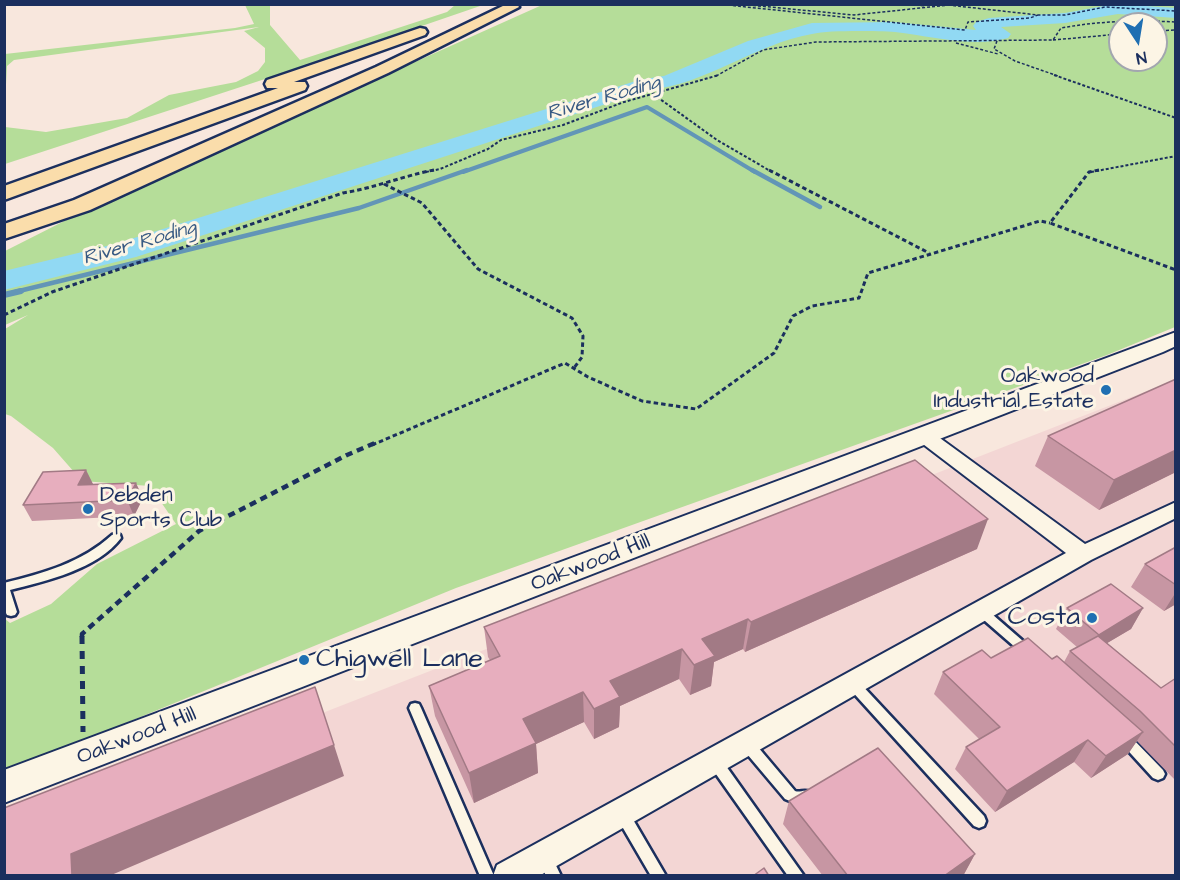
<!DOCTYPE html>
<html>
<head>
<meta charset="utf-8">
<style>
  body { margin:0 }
  #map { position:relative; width:1180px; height:880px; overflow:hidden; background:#f8e7dd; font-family:"Architects Daughter",sans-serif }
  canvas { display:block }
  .frame { position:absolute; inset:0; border:6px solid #1b2f5e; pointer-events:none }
  .north { position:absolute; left:1108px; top:12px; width:60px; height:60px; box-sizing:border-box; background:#fcf5e5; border:2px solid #a2a6af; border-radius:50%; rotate:168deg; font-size:16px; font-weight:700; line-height:24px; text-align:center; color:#1b2f5e }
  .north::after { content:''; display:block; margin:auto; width:21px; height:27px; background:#1f6fb2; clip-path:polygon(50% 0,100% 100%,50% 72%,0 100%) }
</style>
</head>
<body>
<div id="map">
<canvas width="1180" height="880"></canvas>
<div class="frame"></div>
<div class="north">N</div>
</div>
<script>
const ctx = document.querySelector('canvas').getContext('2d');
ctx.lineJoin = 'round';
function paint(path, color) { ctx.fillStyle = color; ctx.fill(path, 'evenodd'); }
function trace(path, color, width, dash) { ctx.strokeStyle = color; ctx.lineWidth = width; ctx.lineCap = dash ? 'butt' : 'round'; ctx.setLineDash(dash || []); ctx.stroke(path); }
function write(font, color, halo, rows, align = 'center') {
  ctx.font = font + ' "Architects Daughter",sans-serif'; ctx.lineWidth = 6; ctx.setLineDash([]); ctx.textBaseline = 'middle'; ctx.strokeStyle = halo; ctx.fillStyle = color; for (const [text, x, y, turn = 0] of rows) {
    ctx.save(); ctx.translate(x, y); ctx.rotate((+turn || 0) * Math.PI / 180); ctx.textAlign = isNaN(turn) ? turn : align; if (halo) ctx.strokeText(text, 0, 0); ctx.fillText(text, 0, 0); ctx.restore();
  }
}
const built = new Path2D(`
  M1175,380V875L5,876V837Z`);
const green = new Path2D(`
  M245,5H270V25L300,60L447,12L455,5H483L314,63L5,164V127L46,132L127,118L169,95L236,82L258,71L265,62V48L244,31L259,27L14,60L7,66L5,103V54L235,28L254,24Z
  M542,5H1175V327L1107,355L456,588L89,738L5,768L4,618L10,623L51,604L97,564L176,524L150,486L82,481L53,448L11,416L5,414V329L28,315L5,325V251L96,205ZM1120,24H1156V60H1120Z`);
const streamFar2 = new Path2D(`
  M463,172L647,107L755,172`);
const streamFar1 = new Path2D(`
  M752,170L820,207
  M15,292L359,208L467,170`);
const stream = new Path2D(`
  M4,295L21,291`);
const river = new Path2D(`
  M1115,4L1176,8V18L1118,14L1065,23L1001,27L1011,34L1008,38C973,48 931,36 895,32C876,31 830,30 812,34C755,44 707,84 649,90L136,257L4,290V271L115,244L639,80L664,76L748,41L812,23L893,22L976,30L973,26L976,22L989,18L1065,13Z`);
const pathFar4 = new Path2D(`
  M718,4L965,30L968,22L1030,18L1038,15
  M738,4L854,15L949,5
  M911,4L925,6
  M948,5L1038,15H1065L1105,7L1176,11
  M1156,31L1176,30
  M1053,40L1120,34
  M997,41L994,49L1015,61L1058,76
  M956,43L998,54
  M716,76L763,50L816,42L1053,40L1061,28C1099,21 1137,20 1176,22`);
const pathFar3 = new Path2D(`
  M1054,75L1176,118
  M653,94L717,140L772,172
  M426,172L440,169L488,149L501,140L563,125L624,102L719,75
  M1091,172L1176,156`);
const pathFar2 = new Path2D(`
  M769,170L929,253
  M1099,170L1089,172L1050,223L1176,270
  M384,184L422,203L478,269L572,318L583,336L582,357L574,368
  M4,315L52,292L343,193C374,188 403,176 434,170
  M372,445L565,363L588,377L642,401L696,409L774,353L793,316L812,306L859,298L868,273L1040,221L1050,223`);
const pathFar1 = new Path2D(`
  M82,637V634L199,531L347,455L375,443`);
const path = new Path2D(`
  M82,636L83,732`);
const service = new Path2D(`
  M116,534L120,535L121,538C98,569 46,581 10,590L17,612L15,615L11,616L7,615L4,609V583C44,573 81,563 112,535Z
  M981,607L985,608L1031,648L1033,651L1031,654L1027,656L1023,654L977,614L975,611L977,608Z
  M853,679L857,680L984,816L986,821L984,826L979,828L974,826L849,688L847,684L849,680Z
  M415,703L419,704L421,708L494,876H480L409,708L411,704Z
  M1126,734L1130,736L1163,770L1165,774L1163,778L1158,780L1153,778L1122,744L1120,740L1122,736Z
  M747,738L752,740L795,791C800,793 804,789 810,792L812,796L810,800L797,804L785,799L742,748L741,744L742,740Z
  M716,757L721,759L804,876H788L711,767L709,763L711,759Z
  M623,809L628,811L666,876H651L616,816L618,811Z
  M546,853L551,855L561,876H546L539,860L541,855Z`);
const minor = new Path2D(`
  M926,431L933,433L1085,544L1176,502V518L1091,560L539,876H493L497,865L1066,553L919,441L916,437L919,433Z`);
const tertiary = new Path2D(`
  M1176,332V346L1163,352L4,803V770Z`);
const motorway = new Path2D(`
  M507,4H517L519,7L388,73L90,210L4,239V224L74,200L376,67Z
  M420,28L425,29L427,32L425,35L294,82H305L307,86L305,90L4,200V186L278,88H267L265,84L267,80Z`);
const wall = new Path2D(`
  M1176,379V472L1099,510L1035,466L1048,436Z
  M86,470L93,485L143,498L134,516L32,521L23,505Z
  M1176,547V604L1164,611L1131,587L1145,564Z
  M977,549L745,652L743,649L714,662L711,686L690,695L679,679L620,706L619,727L594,739L584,722L536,744L538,773L474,803L435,716L429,686L490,660L488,657L484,627Z
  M1067,608H1143L1131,629L1107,643L1161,688L1176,678V781L1137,741L1128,754L1091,778L1074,762L995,812L955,769L966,747L979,739L934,694L943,672L991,658L1052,659L1064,662L1070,651L1077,647L1056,629Z
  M789,801L975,854L963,876H823L783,824Z`);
const shadedWall = new Path2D(`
  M1176,450V472L1099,510L1114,480Z
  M86,470L94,486L78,485Z
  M136,483L143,498L134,516L127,500Z
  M988,519L977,549L745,652L751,622Z
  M1176,592V604L1164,611Z
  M1143,608L1131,629L1087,655L1099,635Z
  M748,619L743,649L714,662L711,686L690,695L694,665L702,639Z
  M682,649L679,679L620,706L619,727L594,739V709L610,681Z
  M583,692L584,722L536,744L538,773L474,803L469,773L523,719Z
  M1143,732L1128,754L1091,778L1106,756Z
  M1088,740L1074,762L995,812L1007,791Z
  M334,745L344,776L109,876H72L71,854Z
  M975,854L963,876H944Z`);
const building = new Path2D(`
  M1176,379V450L1114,480L1048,436Z
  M915,460L988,519L751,622L748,619L702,639L715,656L694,665L682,649L610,681L620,697L594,709L583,692L523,719L536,743L469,773L429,686L500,656L484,627Z
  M86,470L78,485L136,483L127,500L23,505L43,472Z
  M1176,547V585L1145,564Z
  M1111,584L1143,608L1099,635L1067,608Z
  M1098,636L1161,688L1176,678V747L1140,711L1070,651Z
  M1028,638L1052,659L1057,656L1143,732L1106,756L1088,740L1007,791L966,747L1000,727L943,672L982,650L991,658Z
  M315,687L334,745L71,854L72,876H4V808Z
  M878,748L975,854L944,876H848L789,801Z
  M764,868L769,876H753Z`);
const markers = [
  [1106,390,6,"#1f6fb2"],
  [88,509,6,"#1f6fb2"],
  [1092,618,6,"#1f6fb2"],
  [304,660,6,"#1f6fb2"]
];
const farWaternames = [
  ["River Roding",604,99,-16],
  ["River Roding",140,244,-16]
];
const poiNames = [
  ["Oakwood",1094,377],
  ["Industrial Estate",1094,402],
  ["Debden",100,496,"left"],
  ["Sports Club",100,521,"left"]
];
const streetNames = [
  ["Oakwood Hill",591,564,-21],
  ["Oakwood Hill",137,737,-21]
];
const nearPoinames = [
  ["Costa",1080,618],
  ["Chigwell Lane",316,660,"left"]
];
paint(built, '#f3d6d4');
paint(green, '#b5dd99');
trace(streamFar2, '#6295b7', 4);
trace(streamFar1, '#6295b7', 4.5);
trace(stream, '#6295b7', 6);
paint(river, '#91d9f3');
trace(service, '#1b2f5e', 5);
trace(minor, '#1b2f5e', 4);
trace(tertiary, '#1b2f5e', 4);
trace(motorway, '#1b2f5e', 5);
trace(pathFar4, '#1b2f5e', 1.5, [3, 2]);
trace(pathFar3, '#1b2f5e', 2, [3, 2]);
trace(pathFar2, '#1b2f5e', 3, [4.5, 3]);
trace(pathFar1, '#1b2f5e', 4.5, [7, 5]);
trace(path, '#1b2f5e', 5, [8, 7]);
paint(service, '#fcf5e5');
paint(minor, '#fcf5e5');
paint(tertiary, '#fcf5e5');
paint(motorway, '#faddab');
paint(wall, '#c796a3');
paint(shadedWall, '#a27a85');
paint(building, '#e7aebe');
trace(building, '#a27a85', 1.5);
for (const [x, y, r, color] of markers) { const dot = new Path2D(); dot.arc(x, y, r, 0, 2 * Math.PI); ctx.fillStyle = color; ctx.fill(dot); trace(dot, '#fcf5e5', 2); }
write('italic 20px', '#385a83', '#fcf5e5', farWaternames);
write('22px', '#1b2f5e', '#fcf5e5', poiNames, 'right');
write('22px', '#1b2f5e', '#fcf5e5', streetNames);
write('27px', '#1b2f5e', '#fcf5e5', nearPoinames, 'right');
</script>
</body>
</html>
